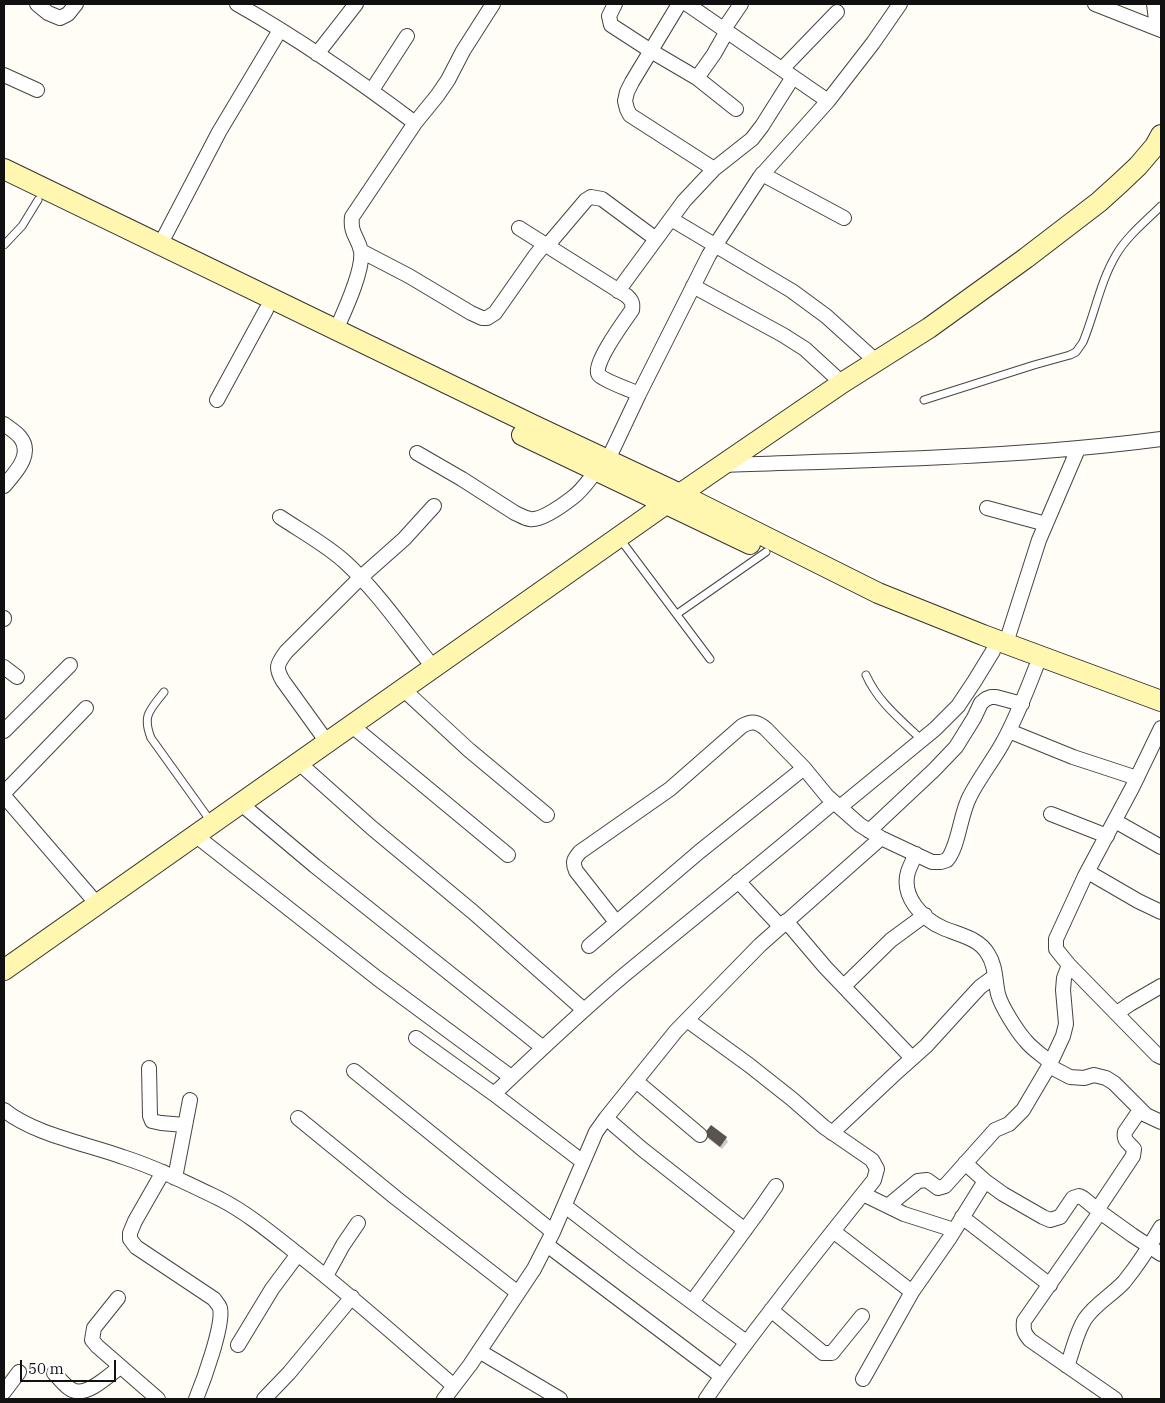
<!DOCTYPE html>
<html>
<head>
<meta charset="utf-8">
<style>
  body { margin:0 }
  #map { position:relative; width:1165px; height:1403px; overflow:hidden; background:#fffdf5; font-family:"IBM Plex Serif",serif }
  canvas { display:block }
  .frame { position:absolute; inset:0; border:5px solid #111; pointer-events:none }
  .scale { position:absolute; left:20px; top:1360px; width:96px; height:22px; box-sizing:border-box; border:2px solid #111; border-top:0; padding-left:6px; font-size:15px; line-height:18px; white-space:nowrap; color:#111; -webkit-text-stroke:4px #fff; paint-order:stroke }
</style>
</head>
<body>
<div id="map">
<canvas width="1165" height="1403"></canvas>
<div class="frame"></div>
<div class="scale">50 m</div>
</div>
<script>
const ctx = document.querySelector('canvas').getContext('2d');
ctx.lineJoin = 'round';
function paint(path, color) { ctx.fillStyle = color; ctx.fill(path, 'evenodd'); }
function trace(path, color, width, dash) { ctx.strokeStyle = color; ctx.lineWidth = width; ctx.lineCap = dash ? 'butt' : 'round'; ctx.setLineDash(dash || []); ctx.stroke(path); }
const shadow = new Path2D(`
  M705,1134L726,1138L728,1142L722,1149L707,1138Z`);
const building = new Path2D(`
  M711,1125L727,1137L720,1147L704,1134Z`);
const lane = new Path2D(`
  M4,245L22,226L38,200
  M924,400L1034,365L1070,355L1076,352L1083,342C1095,313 1100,282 1116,255C1127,236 1146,221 1161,206
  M620,539L710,659
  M677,614L766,552
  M866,675C878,702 901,720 922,740
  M164,692C150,710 142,715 151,738L212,823`);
const street = new Path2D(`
  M37,4L48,13L60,18L68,14L76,4
  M237,4C299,39 358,80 415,123
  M615,4L609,16L611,25L651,51L697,78L736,109
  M679,4L632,82L627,92L625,101L627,109L630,115L714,169
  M687,4L828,101
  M1095,4L1161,30
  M1154,4L1157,28
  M724,29L741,4
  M317,54L356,4
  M782,69L837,12
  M4,75L37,90
  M697,78L714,54L727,31
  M372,90L407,36
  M762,174L844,218
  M671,219L792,291L826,316L877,362
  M519,228L627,296C632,301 633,303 632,310C625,320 591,366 599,375C604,381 631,390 639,394
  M160,245L219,132L280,30
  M547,246L586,200L591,197L602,199L656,239
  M361,251L409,276L471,313L482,318H487L495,313L535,256L544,245
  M693,286L783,335L805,349L842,383
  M618,291L684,201L714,169L752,139L762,126L793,77
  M336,330C344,312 364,270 361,251C358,237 350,234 352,217L415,123L437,96L448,80L463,51L493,4
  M217,400L266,310
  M4,424C9,428 16,432 20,437C34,454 15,473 4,486
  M417,453L462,479L515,513C520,515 524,518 530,519C541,521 563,505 572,498C582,491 589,480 596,471
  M723,465C869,460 1016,458 1161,439
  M604,468L639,394L709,255L760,177L828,101L873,43L900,4
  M987,508L1046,524
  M280,517C301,531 325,544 344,561C378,592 404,631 433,667
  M4,619V618
  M1006,643L1039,540L1078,449
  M4,667L17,677
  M403,689L469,750L547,815
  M351,725L508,855
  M1161,728L1132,788L1085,876L1056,939V949L1069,965L1157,1055L1161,1057
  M4,731L70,665
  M1009,731L1073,757L1137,778
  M327,742L283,681C275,668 277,664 286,652L360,578L404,539L434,506
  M298,762L372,828L473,912L584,1010
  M4,793L86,708
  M4,796L97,904
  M240,803L315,866L542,1047
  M840,807L935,729L958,706L974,682L993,651
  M1051,814L1107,836
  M1115,821L1161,847
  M869,831L934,770L956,747L974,718L981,703L986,699L991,697H996L1022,704
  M195,835L377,978L511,1077
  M916,854C913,860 910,866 908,872C901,896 922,919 943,928C959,935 979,938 988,954C996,966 995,981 998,994C1001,1006 1017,1031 1025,1040C1032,1049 1042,1055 1051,1063
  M1088,872L1138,901L1161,912
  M738,881L780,926
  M786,921L825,967L912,1058
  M616,922L576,871C572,862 574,859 580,852L670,789L742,726C752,720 758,722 766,729L804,768L827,796L860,825L881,838L932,862H941L947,860C959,846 960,814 970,796C979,778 992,762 1002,744C1016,719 1026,693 1036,667
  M589,946L699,852L804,768
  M844,986L891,940L925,915
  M1117,1013L1130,1004L1161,986
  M687,1020L749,1065L792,1099L824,1127L872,1160L877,1169L874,1180C841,1221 808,1262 776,1304C752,1335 728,1366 706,1399
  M416,1038L494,1094L583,1162
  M1049,1066L1070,1077L1084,1078L1094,1075L1106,1078L1114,1083L1146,1115L1161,1122
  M149,1068L150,1116L152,1121L161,1123L185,1125
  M354,1071L553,1232
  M636,1081L700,1135
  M494,1094C536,1054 578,1014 623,976C693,918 765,861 834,802
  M4,1110C33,1134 87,1144 123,1157C157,1168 189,1184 220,1199C251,1215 277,1238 304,1259C355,1299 404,1343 454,1386
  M298,1118L396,1198L518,1293
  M606,1118L642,1149L745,1230
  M832,1133L898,1071L926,1046L968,1000L980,987L995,976
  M965,1163L985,1181L1003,1194L1043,1217L1050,1220L1060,1217L1073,1198L1079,1196L1083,1198L1100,1212L1132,1235L1161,1254
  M163,1172L135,1221L130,1233V1239L136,1247L214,1299C216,1302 219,1305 220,1308C224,1325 203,1382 196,1399
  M175,1178L190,1100
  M863,1194L904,1214L954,1230
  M565,1206L635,1260L746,1342
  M888,1206L918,1181L927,1180L938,1188L945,1186L995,1130L1009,1124L1023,1110L1049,1066L1063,1036L1066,1024L1063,990L1064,978L1069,965
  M1097,1210L1133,1156L1134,1149C1129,1143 1123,1141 1125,1132L1140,1110
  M1100,1212L1024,1321C1023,1330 1024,1333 1030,1340L1115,1399
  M962,1217L1050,1285
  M833,1231L912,1292
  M547,1245L721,1376
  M326,1276L343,1245L358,1223
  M118,1298L94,1328L92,1340L97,1346L158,1399
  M692,1302L758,1212L776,1186
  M771,1310L823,1353H832L862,1316
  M238,1345L272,1289L298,1254
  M479,1351L560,1399
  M1067,1366C1073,1351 1076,1333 1085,1319C1095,1304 1112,1295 1124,1282C1138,1265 1150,1246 1161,1227
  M54,1373C60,1379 67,1389 75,1391C89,1395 109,1375 120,1367
  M863,1379L912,1292L949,1239L985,1181
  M4,1392L19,1372
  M264,1399L289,1373L352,1297
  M444,1399L470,1365L534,1269L553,1232L590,1146L596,1132L606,1118L676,1031L760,945L881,838`);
const secondary = new Path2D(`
  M4,169L535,426L680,494L878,593L983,635L1161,701
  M522,435L750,544
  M4,970L680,494L842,383L929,328L1026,258L1099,202L1120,183L1138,166L1155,146L1161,135`);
paint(shadow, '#0003');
paint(building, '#5a524d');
trace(lane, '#444', 9);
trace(street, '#444', 16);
trace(secondary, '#333', 22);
trace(lane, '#fff', 7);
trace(street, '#fff', 14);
trace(secondary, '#fff6b0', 20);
</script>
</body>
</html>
